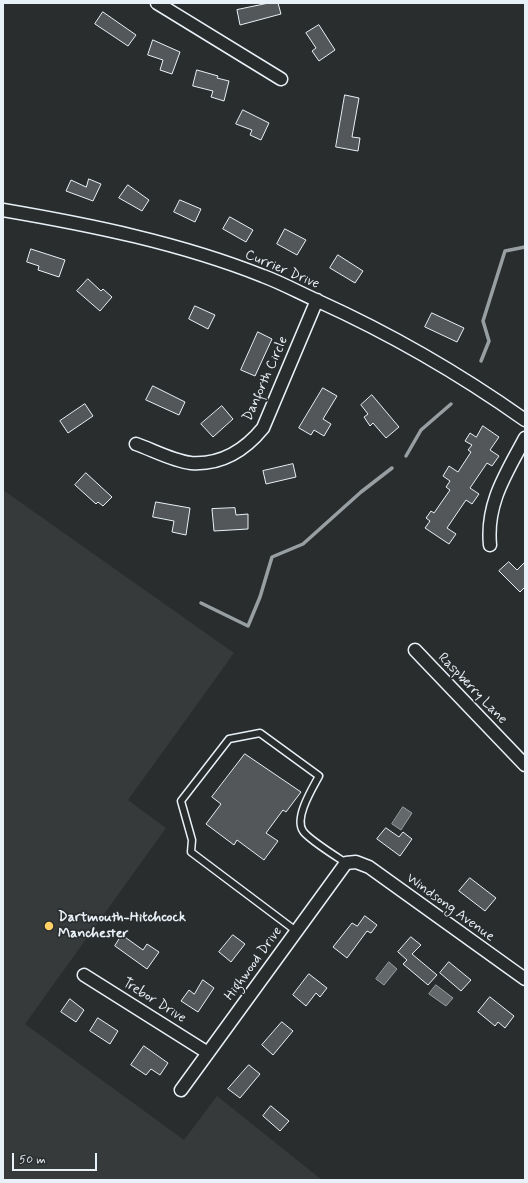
<!DOCTYPE html>
<html>
<head>
<meta charset="utf-8">
<style>
  body { margin:0 }
  #map { position:relative; width:528px; height:1183px; overflow:hidden; background:#2a2d2e; font-family:Mynerve,sans-serif }
  canvas { display:block }
  .frame { position:absolute; inset:0; border:4px solid #e8f1f8; pointer-events:none }
  .scale { position:absolute; left:12px; top:1153px; width:85px; height:18px; box-sizing:border-box; border:2px solid #e8f1f8; border-top:0; padding-left:5px; font-size:12px; line-height:14px; white-space:nowrap; color:#e8f1f8; -webkit-text-stroke:3px #2a2d2e; paint-order:stroke }
</style>
</head>
<body>
<div id="map">
<canvas width="528" height="1183"></canvas>
<div class="frame"></div>
<div class="scale">50 m</div>
</div>
<script>
const ctx = document.querySelector('canvas').getContext('2d');
ctx.lineJoin = 'round';
function paint(path, color) { ctx.fillStyle = color; ctx.fill(path, 'evenodd'); }
function trace(path, color, width, dash) { ctx.strokeStyle = color; ctx.lineWidth = width; ctx.lineCap = dash ? 'butt' : 'round'; ctx.setLineDash(dash || []); ctx.stroke(path); }
function write(font, color, halo, rows, align = 'center') {
  ctx.font = font + ' Mynerve,sans-serif'; ctx.lineWidth = 3.5; ctx.setLineDash([]); ctx.textBaseline = 'middle'; ctx.strokeStyle = halo; ctx.fillStyle = color; for (const [text, x, y, turn = 0] of rows) {
    ctx.save(); ctx.translate(x, y); ctx.rotate((+turn || 0) * Math.PI / 180); ctx.textAlign = isNaN(turn) ? turn : align; if (halo) ctx.strokeText(text, 0, 0); ctx.fillText(text, 0, 0); ctx.restore();
  }
}
const built = new Path2D(`
  M3,490L234,653L128,800L166,828L25,1024L184,1140L217,1096L322,1180H3Z`);
const water = new Path2D(`
  M403,807L412,813L401,830L392,824Z
  M389,962L397,969L384,985L376,979Z
  M436,985L453,998L446,1006L429,994Z`);
const stream = new Path2D(`
  M481,361L489,341L483,321L505,251L525,247
  M406,456L421,430L451,404
  M201,603L248,626L260,597L272,557L303,544L361,492L392,468`);
const building = new Path2D(`
  M269,3H278L281,14L240,25L237,10Z
  M103,12L136,35L128,46L95,24Z
  M319,25L335,50L319,61L312,51L316,48L306,33Z
  M153,40L180,52L172,74L160,70L163,60L148,55Z
  M197,70L218,76L217,78L229,81L224,101L211,97L213,91L193,86Z
  M345,95L359,98L352,137L360,138L358,151L336,147Z
  M243,110L269,123L261,140L250,135L252,130L236,124Z
  M89,179L101,184L93,201L66,191L71,180L86,187Z
  M128,185L149,200L142,211L119,198Z
  M180,200L201,209L195,222L174,212Z
  M230,217L253,230L246,242L223,229Z
  M285,229L306,240L297,255L277,244Z
  M31,249L65,260L59,277L38,270L39,266L27,262Z
  M338,255L363,271L355,283L330,268Z
  M88,279L101,291L103,289L112,297L100,311L77,291Z
  M195,306L215,315L208,329L189,319Z
  M432,313L464,328L457,342L425,327Z
  M258,332L272,339L255,376L241,370Z
  M153,386L185,402L179,415L146,400Z
  M323,388L337,396L323,419L331,424L324,436L314,430L311,435L299,428Z
  M372,395L399,427L386,438L373,423L370,426L364,417L368,414L361,405Z
  M85,404L93,416L68,433L60,421Z
  M222,406L233,419L213,437L201,424Z
  M483,426L499,437L490,450L499,456L492,466L487,463L470,488L479,494L472,504L466,500L447,528L456,534L449,544L425,528L430,521L426,518L431,511L434,513L450,490L446,487L450,481L443,476L449,466L458,472L471,452L468,450L472,445L465,441L470,433L476,437Z
  M293,464L296,477L266,484L263,471Z
  M86,473L112,497L103,506L98,502L96,504L75,485Z
  M156,502L190,508L186,535L172,532L174,521L153,517Z
  M235,508L236,515L248,514V529L214,531L212,509Z
  M509,562L517,570L525,562V587L520,592L499,571Z
  M245,754L301,792L286,812L283,810L266,833L278,841L264,860L237,840L234,845L206,824L221,804L212,797Z
  M386,828L399,837L403,832L412,839L400,856L377,839Z
  M470,878L496,898L485,911L459,891Z
  M365,916L377,925L371,933L367,931L347,958L333,947L352,923L357,926Z
  M122,935L143,950L147,944L159,952L147,969L115,946Z
  M233,935L245,944L231,962L219,952Z
  M411,937L421,945L412,954L437,975L428,985L403,964L407,960L398,952Z
  M449,962L471,980L461,991L440,973Z
  M309,974L327,988L320,997L316,993L306,1006L293,995Z
  M203,980L214,988L198,1012L181,1001L189,990L194,994Z
  M490,997L514,1016L505,1028L498,1022L495,1026L478,1012Z
  M70,999L84,1010L76,1022L61,1012Z
  M98,1018L118,1031L110,1044L90,1031Z
  M282,1022L293,1031L273,1055L262,1045Z
  M144,1046L168,1063L160,1075L151,1069L146,1075L131,1065Z
  M249,1065L260,1074L240,1098L228,1089Z
  M271,1106L289,1121L280,1131L263,1116Z`);
const lane = new Path2D(`
  M296,931L191,852L192,840L181,801L229,739L260,733L319,776C312,789 294,818 303,831C308,839 337,857 346,863`);
const street = new Path2D(`
  M157,3L281,79
  M3,210C91,225 180,243 263,276C282,283 300,293 318,301C391,334 460,374 525,420
  M136,444C153,450 173,461 191,463C221,465 245,450 263,428L317,300
  M490,545C486,503 506,474 525,438
  M415,650L525,765
  M84,975L208,1053
  M181,1090L346,863L356,862L369,867L525,979`);
const markers = [
  [49,926,5,"#ffd166"]
];
const streetNames = [
  ["Currier Drive",282,270,23],
  ["Danforth Circle",266,379,-66],
  ["Raspberry Lane",472,689,46],
  ["Windsong Avenue",450,908,36],
  ["Highwood Drive",254,964,-54],
  ["Trebor Drive",154,1001,32]
];
const poiNames = [
  ["Dartmouth-Hitchcock",58,918],
  ["Manchester",58,934]
];
paint(built, '#363a3b');
paint(water, '#63686b');
trace(water, '#989fa3', 1);
trace(stream, '#989fa3', 3.5);
paint(building, '#535759');
trace(building, '#e8f1f8', 1);
trace(lane, '#e8f1f8', 9);
trace(street, '#e8f1f8', 15);
trace(lane, '#2a2d2e', 6);
trace(street, '#2a2d2e', 12);
for (const [x, y, r, color] of markers) { const dot = new Path2D(); dot.arc(x, y, r, 0, 2 * Math.PI); ctx.fillStyle = color; ctx.fill(dot); trace(dot, '#2a2d2e', 1.5); }
write('14px', '#e8f1f8', '#2a2d2e', streetNames);
write('bold 14px', '#e8f1f8', '#2a2d2e', poiNames, 'left');
</script>
</body>
</html>
